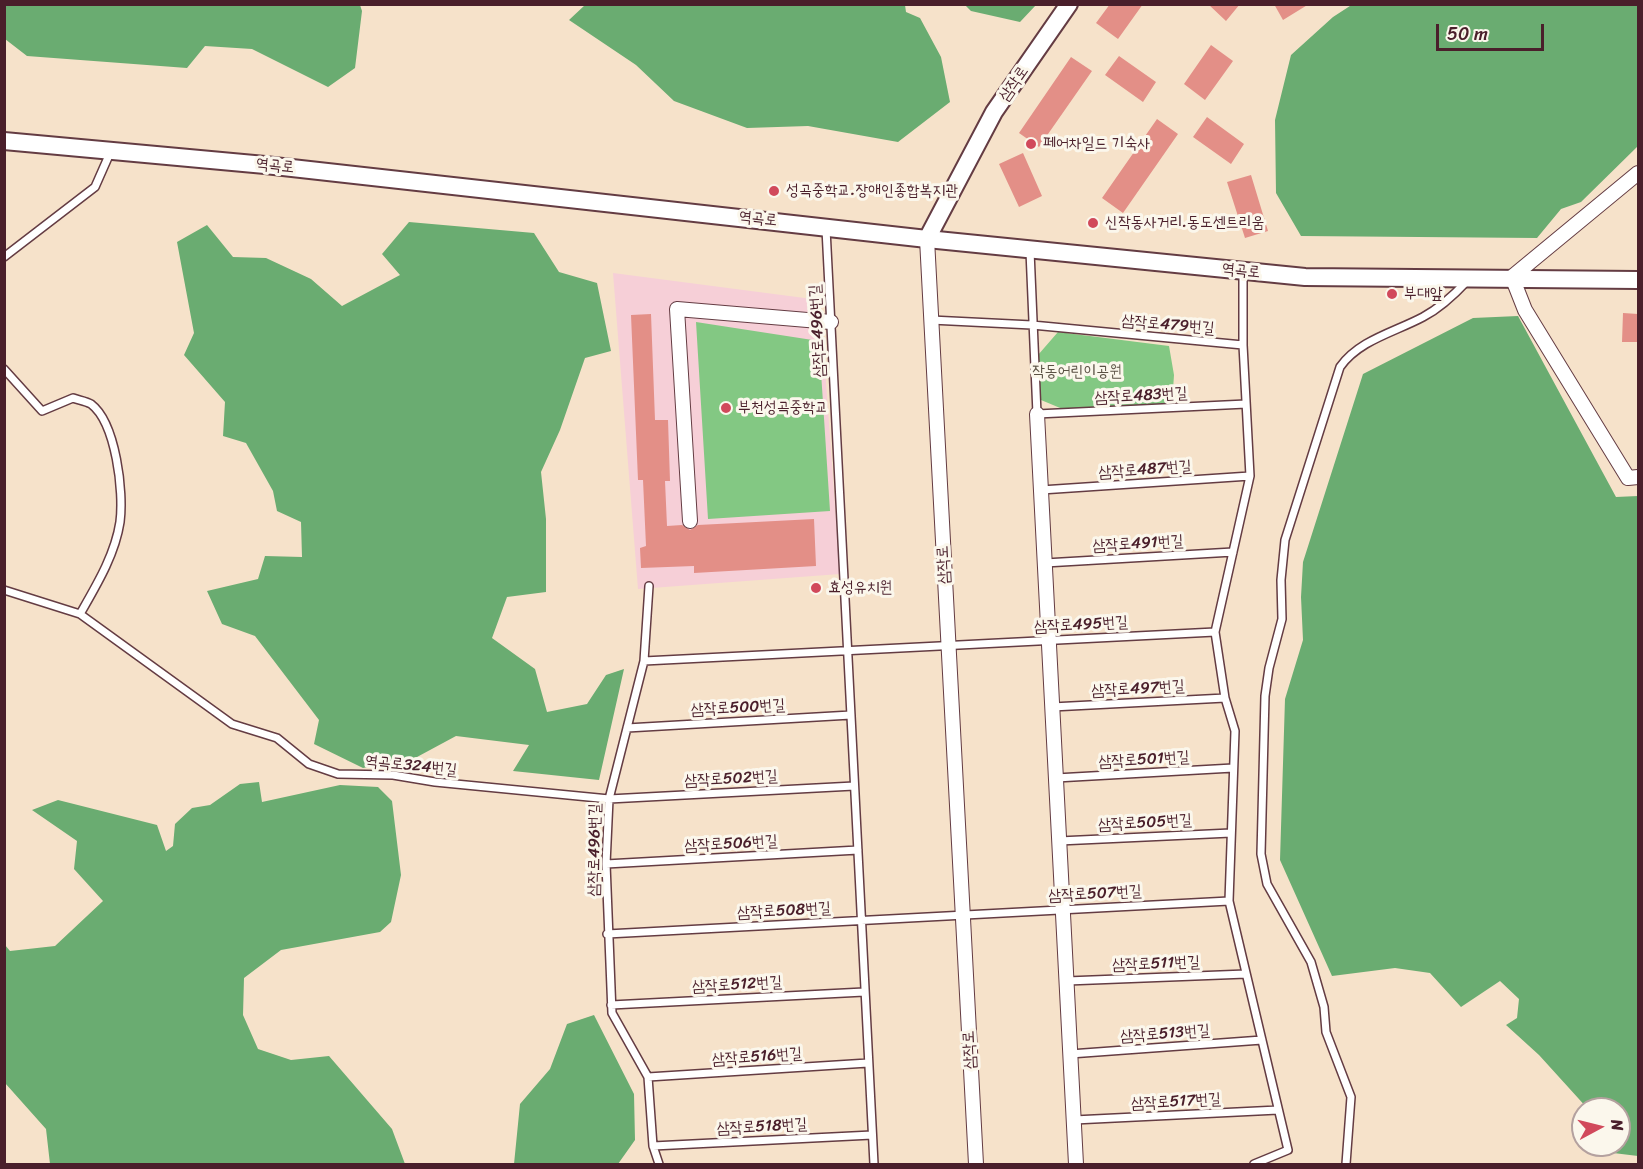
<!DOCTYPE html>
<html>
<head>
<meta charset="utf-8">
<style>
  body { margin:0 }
  #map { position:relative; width:1643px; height:1169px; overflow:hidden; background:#f6e2ca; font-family:Sriracha,sans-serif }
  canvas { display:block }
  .frame { position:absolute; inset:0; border:6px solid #4a1f2b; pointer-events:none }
  .north { position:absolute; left:1571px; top:1097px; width:60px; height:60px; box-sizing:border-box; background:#fbf7ec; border:2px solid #b4a19f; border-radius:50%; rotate:83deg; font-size:16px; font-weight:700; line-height:24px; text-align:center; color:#4a1f2b }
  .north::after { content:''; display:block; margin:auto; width:21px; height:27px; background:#d1495b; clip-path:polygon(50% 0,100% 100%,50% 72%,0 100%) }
  .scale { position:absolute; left:1436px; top:24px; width:108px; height:27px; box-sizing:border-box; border:3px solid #4a1f2b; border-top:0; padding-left:8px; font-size:18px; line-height:21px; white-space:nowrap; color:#4a1f2b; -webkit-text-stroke:4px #fbf7ec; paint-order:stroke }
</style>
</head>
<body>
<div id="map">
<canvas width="1643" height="1169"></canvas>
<div class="frame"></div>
<div class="north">N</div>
<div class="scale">50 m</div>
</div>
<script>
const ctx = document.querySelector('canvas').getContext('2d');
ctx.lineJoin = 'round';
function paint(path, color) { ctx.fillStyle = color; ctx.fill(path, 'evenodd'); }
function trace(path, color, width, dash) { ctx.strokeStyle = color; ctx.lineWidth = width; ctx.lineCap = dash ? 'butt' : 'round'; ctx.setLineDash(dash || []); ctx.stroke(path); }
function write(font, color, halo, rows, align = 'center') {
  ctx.font = font + ' Sriracha,"Poor Story",sans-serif'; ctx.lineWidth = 6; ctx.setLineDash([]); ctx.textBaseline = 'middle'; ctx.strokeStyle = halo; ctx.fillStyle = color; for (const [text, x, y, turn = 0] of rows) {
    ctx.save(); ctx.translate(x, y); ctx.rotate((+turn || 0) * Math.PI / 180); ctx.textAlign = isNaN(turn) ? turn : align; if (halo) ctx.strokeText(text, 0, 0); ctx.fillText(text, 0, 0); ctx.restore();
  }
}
const built = new Path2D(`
  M613,273L820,300L840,574L638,589Z`);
const green = new Path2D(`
  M696,322L819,341L830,511L708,519Z
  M1058,332L1169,346L1174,375L1172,405L1065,410L1041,400L1038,355Z`);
const forest = new Path2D(`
  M1353,4L1638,5V146L1581,202L1561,209L1537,238L1301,236L1276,193L1275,120L1291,55L1333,17Z
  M360,5L362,11L355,68L328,87L252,49L205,46L187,68L27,56L5,39V5Z
  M585,5H905L906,12L920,18L941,57L950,102L898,142L808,126L747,128L674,101L636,65L569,20Z
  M965,5H1036L1020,22L971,11Z
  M409,222L534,233L559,272L597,283L611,351L585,358L560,430L541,472L546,519V592L507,597L492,638L535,669L547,712L587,704L606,675L624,669L599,780L513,771L529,745L456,736L417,757L363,768L314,744L319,720L255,636L222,624L207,591L258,579L265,556L302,557L301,522L277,511L273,491L246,443L223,436L225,402L184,355L194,333L177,242L207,225L233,257L266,258L311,279L342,306L400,275L382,254Z
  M1518,316L1616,497L1638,496V1156L1605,1152L1604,1145H1619V1109H1588L1539,1055L1506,1025L1517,1018L1519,999L1500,981L1461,1007L1430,973L1395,968L1332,976L1280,860L1285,699L1303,640L1301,597L1303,562L1363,374L1473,318Z
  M259,782L262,802L340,785L378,787L392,801L401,875L391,922L380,932L281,950L244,978L243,1015L258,1049L291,1060L329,1056L392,1129L405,1164H50L46,1129L5,1083V945L10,951L55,946L103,901L74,869L77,841L32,810L58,800L157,825L166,851L173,846L175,824L192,808L210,805L240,784Z
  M594,1015L634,1094L635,1140L618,1164H514L520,1104L550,1069L567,1024Z`);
const building = new Path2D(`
  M1110,4H1143L1118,39L1096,23Z
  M1208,4H1240L1226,21Z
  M1274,4H1309L1283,20Z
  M1211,45L1233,61L1205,100L1184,84Z
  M1119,56L1156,82L1143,102L1105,75Z
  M1071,57L1092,71L1039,147L1019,133Z
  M1207,117L1244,144L1231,164L1193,137Z
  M1157,119L1178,134L1123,213L1102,198Z
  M1023,153L1042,196L1019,207L999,164Z
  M1251,175L1268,231L1245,238L1227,182Z
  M1623,313L1638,314V342H1622Z
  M651,314L655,420H668L670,481H665L667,526L682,525L690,530L698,525L814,519L816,566L694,573V566L641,568L640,548L646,546L643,480H638L631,315Z`);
const service = new Path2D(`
  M826,229L874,1164
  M1030,251L1037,414L1246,404
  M4,257L95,187L110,153
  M1243,271V345L1250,476L1215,632L1225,698L1235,731L1229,901L1288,1150L1254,1164
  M931,320L1032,325L1243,345
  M4,369L42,411L73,398C78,400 86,401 91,404C116,423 124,492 120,522C115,555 96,586 80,614L232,724L277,738L309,764L338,774L393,775L435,782L609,799L854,786
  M1041,490L1250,476
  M1045,563L1233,552
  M649,586L644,661L609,799L606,864L612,1013L648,1077L653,1146L659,1164
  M4,590L80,614
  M644,661L1215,632
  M1052,707L1225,698
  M627,728L851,715
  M1056,778L1233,768
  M1059,841L1231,833
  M606,864L858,850
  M607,934L1229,901
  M1067,981L1246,974
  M611,1005L864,992
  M1070,1054L1262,1040
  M648,1077L868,1063
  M1074,1120L1278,1110
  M653,1146L872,1135
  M1346,1164L1351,1097L1326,1032L1324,1007L1311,962L1267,884L1261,854L1265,696L1269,668L1282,619L1281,580L1285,540L1340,367C1359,340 1395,332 1423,317C1440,308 1454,295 1467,281`);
const minor = new Path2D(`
  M1638,173L1512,277L1525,310L1628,478L1638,477
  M927,239L976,1164
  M1037,414L1076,1164
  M690,521L677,309L831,322`);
const tertiary = new Path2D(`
  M4,141L265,165L927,239L1305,277L1638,280
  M927,239L994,112L1069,4`);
const markers = [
  [1031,144,6,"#d1495b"],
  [774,191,6,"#d1495b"],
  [1093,223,6,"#d1495b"],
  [1392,294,6,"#d1495b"],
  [726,408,6,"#d1495b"],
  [816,588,6,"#d1495b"]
];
const streetNames = [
  ["삼작로",1014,84,-55],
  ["역곡로",275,166,6],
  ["역곡로",758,219,6],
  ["역곡로",1241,271,6],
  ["삼작로479번길",1168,325,5],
  ["삼작로496번길",818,331,-93],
  ["삼작로483번길",1141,396,-3],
  ["삼작로487번길",1145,470,-4],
  ["삼작로491번길",1138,544,-3],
  ["삼작로",944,565,-93],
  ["삼작로495번길",1081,625,-3],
  ["삼작로497번길",1138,689,-3],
  ["삼작로500번길",738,708,-3],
  ["삼작로501번길",1144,760,-3],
  ["역곡로324번길",411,766,6],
  ["삼작로502번길",731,779,-3],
  ["삼작로505번길",1145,823,-3],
  ["삼작로506번길",731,844,-3],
  ["삼작로496번길",595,850,-89],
  ["삼작로507번길",1095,894,-3],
  ["삼작로508번길",784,911,-3],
  ["삼작로511번길",1156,964,-2],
  ["삼작로512번길",737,985,-3],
  ["삼작로513번길",1165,1034,-4],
  ["삼작로",970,1050,-93],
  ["삼작로516번길",757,1057,-4],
  ["삼작로517번길",1176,1102,-3],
  ["삼작로518번길",762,1127,-3]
];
const poiNames = [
  ["페어차일드 기숙사",1043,144],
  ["성곡중학교.장애인종합복지관",786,191],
  ["신작동사거리.동도센트리움",1105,223],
  ["부대앞",1404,294],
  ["부천성곡중학교",738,408],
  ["효성유치원",828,588]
];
const parkNames = [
  ["작동어린이공원",1077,372]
];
paint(built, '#f6cfd7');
paint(green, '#83c883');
paint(forest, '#6aac71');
paint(building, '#e38f87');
trace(service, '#643c43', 10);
trace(minor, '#643c43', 16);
trace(tertiary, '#643c43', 20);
trace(service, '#fff', 7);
trace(minor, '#fff', 14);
trace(tertiary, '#fff', 16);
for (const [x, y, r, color] of markers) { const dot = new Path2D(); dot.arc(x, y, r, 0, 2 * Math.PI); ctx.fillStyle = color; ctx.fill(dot); trace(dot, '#fbf7ec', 2); }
write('16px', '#4a1f2b', '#fbf7ec', streetNames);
write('16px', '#4a1f2b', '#fbf7ec', poiNames, 'left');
write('16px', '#5b5245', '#fbf7ec', parkNames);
</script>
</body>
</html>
